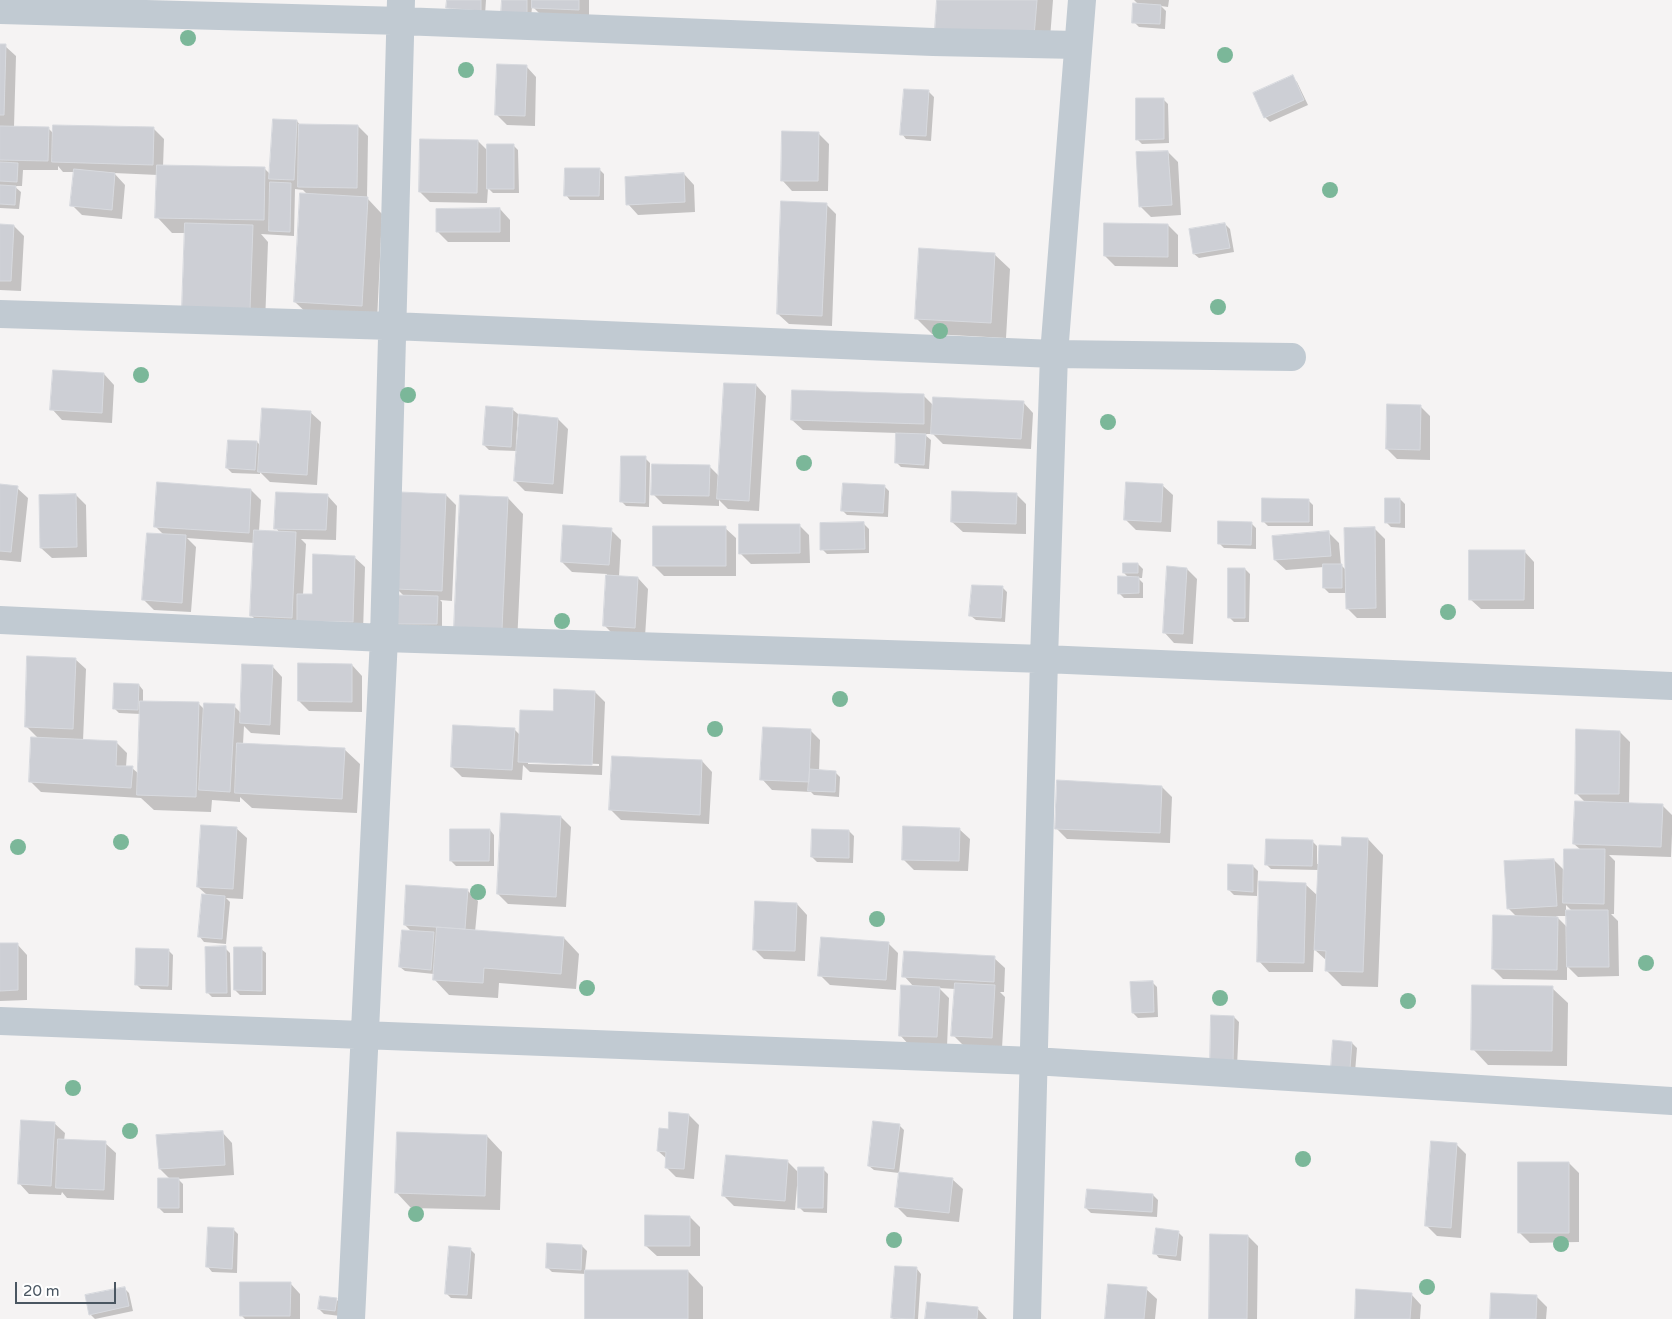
<!DOCTYPE html>
<html>
<head>
<meta charset="utf-8">
<style>
  body { margin:0 }
  #map { position:relative; width:1672px; height:1319px; overflow:hidden; background:#f5f3f3; font-family:"Varela Round",sans-serif }
  canvas { display:block }
  .scale { position:absolute; left:15px; top:1282px; width:101px; height:22px; box-sizing:border-box; border:2px solid #4a5661; border-top:0; padding-left:6px; font-size:15px; line-height:18px; white-space:nowrap; color:#4a5661; -webkit-text-stroke:4px #fff; paint-order:stroke }
</style>
</head>
<body>
<div id="map">
<canvas width="1672" height="1319"></canvas>
<div class="scale">20 m</div>
</div>
<script>
const ctx = document.querySelector('canvas').getContext('2d');
ctx.lineJoin = 'round';
function paint(path, color) { ctx.fillStyle = color; ctx.fill(path, 'evenodd'); }
function trace(path, color, width, dash) { ctx.strokeStyle = color; ctx.lineWidth = width; ctx.lineCap = dash ? 'butt' : 'round'; ctx.setLineDash(dash || []); ctx.stroke(path); }
const shadow = new Path2D(`
  M448,0H486L485,15L453,12L448,7Z
  M503,0H589V19L544,18L532,6L531,19Z
  M938,0H1053L1049,51Z
  M1134,0H1169L1168,7L1161,6L1166,11L1165,29L1139,27L1134,22L1138,4Z
  M0,46H5L16,56L14,127L48,128L54,134L154,129L164,139L163,167L265,169L271,175L297,121L300,125L358,126L368,136L367,198L382,214L377,321L311,317L295,302L308,195L303,190L295,189L294,236L261,234L268,242L265,324L199,322L186,233H172L157,217L158,175L114,173L125,185L122,219L82,215L72,205L75,172H63L58,166V170H23L22,186H14L21,192L19,209L0,208Z
  M526,66L536,77L535,126L507,125L497,115Z
  M1292,77L1297,82L1308,105L1270,122L1265,117Z
  M929,92L934,97L931,141L906,139L902,134Z
  M1163,99L1168,104L1169,143L1142,144L1137,139Z
  M819,134L829,144L828,191H792L782,180Z
  M478,141L488,151L513,145L518,150L519,193H493L488,188L487,203L430,202L420,192Z
  M1168,152L1178,162L1181,215L1151,217L1141,207Z
  M599,169L604,174V200H570L566,195Z
  M684,174L694,185L695,212L638,215L628,204Z
  M826,204L836,214L832,326L789,324L778,314Z
  M500,209L510,220V242H448L438,232Z
  M1225,224L1230,229L1234,252L1199,258L1194,254Z
  M0,225L14,226L24,236L21,291L0,290Z
  M1168,225L1178,235V267L1115,266L1105,256Z
  M994,254L1010,269L1006,338L932,334L916,318Z
  M104,374L114,385L112,423L62,420L52,409Z
  M756,385L766,396L759,511L728,509L719,500V506L663,504L653,494L709,466L719,476Z
  M923,395L934,406L1023,402L1033,413L1031,449L943,444L933,434H924L931,440L929,469L901,467L896,462L898,433L803,430L792,420Z
  M1420,406L1430,416V460L1397,459L1387,449Z
  M513,410L518,414L516,444H518L558,419L568,429L563,494L525,491L515,481L517,451L489,450L484,445Z
  M310,412L321,422L317,485L270,482L260,472V474L232,473L227,468L257,442L261,446Z
  M645,458L650,463L649,507L626,506L622,502Z
  M1162,485L1173,495L1171,532L1136,530L1126,520Z
  M0,486L17,488L28,498L21,562L0,560Z
  M884,486L889,491L888,517L847,515L842,510Z
  M251,490L261,500L259,531L280,533L276,528L327,495L337,506L336,540L301,539L306,544L303,595L313,596L354,557L365,567L363,632L262,626L251,615L255,543L187,538L196,547L191,612L154,610L143,599L164,535L155,526Z
  M1016,494L1026,504V534L963,532L952,522Z
  M76,495L86,505L87,557L52,558L41,548Z
  M446,495L456,505L452,601L440,600L442,602V629L400,628L395,623L405,597L397,589Z
  M508,498L523,514L517,644L471,642Z
  M1400,499L1405,504V528L1391,527L1386,522Z
  M1308,500L1313,505V526H1268L1263,521Z
  M1251,523L1256,528V549L1224,548L1219,543Z
  M864,524L869,529V553L827,554L822,549Z
  M799,525L809,535L810,563L751,564L741,554Z
  M725,528L736,538V576H664L654,566Z
  M1374,528L1385,539L1386,618H1357L1347,608V593H1329L1324,588V567L1286,570L1275,560L1329,533L1339,543L1341,565L1346,570Z
  M611,530L621,540L619,577L638,578L648,589L645,637L615,636L604,625L607,574L572,572L562,562Z
  M1524,551L1534,562V609H1481L1470,599Z
  M1138,564L1143,569L1142,578H1138L1143,583V598H1124L1119,593L1129,578L1124,573Z
  M1187,569L1197,579L1193,644L1174,643L1164,632Z
  M1245,569L1250,574L1249,622H1234L1229,617Z
  M1002,587L1007,592L1005,622L976,620L971,616Z
  M75,659L86,669L83,741L116,742L127,753L126,767L132,768L139,774L141,714L119,713L114,708L139,685L143,690V702L199,704L205,710L234,706L241,713L272,666L282,677L280,735L251,733L244,726L243,744L344,749L360,764L357,813L252,808L240,797V802L212,800L211,812L154,810L141,798L41,792L31,782L38,738L26,726Z
  M352,665L362,676V712L309,711L299,701Z
  M595,692L605,702L602,775L530,772L523,765L522,780L462,777L452,767L514,729L520,735L554,713ZM528,761L599,764V766L528,764Z
  M810,730L820,740L819,771L835,772L840,777L839,797L814,795L811,792L772,790L762,779Z
  M1620,732L1630,742L1629,804L1662,805L1672,815V834L1671,857L1609,855L1615,861L1614,914H1611L1618,921L1619,976L1578,977L1567,966V980L1503,979L1493,969L1517,917L1508,908L1554,860L1565,871L1581,850L1574,844L1586,803L1576,793ZM1566,905L1572,911H1566ZM1556,916H1567L1568,928Z
  M702,761L712,772L709,824L621,820L610,809Z
  M1162,787L1172,797L1170,843L1067,839L1056,828Z
  M561,817L571,827L566,907L508,904L498,894Z
  M236,828L247,838L243,899L226,898L230,902L226,944L204,942L200,937L207,895L198,887Z
  M959,829L970,839L968,871L914,870L903,859Z
  M490,830L494,835V866H456L451,861Z
  M849,831L854,836L853,863L817,862L812,857Z
  M1368,839L1383,855L1378,987L1342,986L1326,970L1327,961L1314,949L1313,972H1269L1259,961L1305,884L1318,896L1319,870L1271,869L1266,864L1312,841L1317,846V864H1319Z
  M1253,866L1258,871L1257,896L1234,895L1229,890Z
  M467,890L478,901L475,932L564,938L579,954L576,989L499,983L498,998L449,995L434,979V974L405,971L400,967L412,932L405,925Z
  M797,904L807,915L805,961L764,959L754,949Z
  M888,943L898,953L896,990L830,985L820,975Z
  M0,944H17L27,955V1000L0,1001Z
  M225,948L230,953L231,997H212L207,992Z
  M261,949L266,953V995H240L235,990Z
  M168,950L173,955L172,990L141,989L136,984Z
  M994,958L1005,968L1004,992H1000L1005,997L1002,1048L963,1045L953,1035L955,989L939,988L949,998L947,1047L910,1046L900,1035L914,987L904,976Z
  M1152,982L1157,987L1158,1017L1138,1018L1133,1013Z
  M1552,988L1568,1003L1567,1066L1488,1065L1473,1049Z
  M1234,1017L1239,1022L1237,1067H1216Z
  M1352,1043L1357,1048L1355,1072L1337,1071Z
  M689,1115L699,1125L694,1179L676,1177L666,1167L667,1159L658,1151L669,1130Z
  M54,1123L65,1133L64,1141L105,1143L116,1153L114,1200L67,1198L62,1192L61,1195L29,1194L19,1183Z
  M899,1125L904,1130L899,1173L874,1170L869,1166Z
  M222,1132L232,1143L234,1175L178,1179L183,1184V1213H164L159,1208L170,1179L160,1169Z
  M487,1136L502,1152L500,1210L411,1208L396,1192Z
  M1456,1144L1466,1154L1461,1238L1437,1236L1427,1226Z
  M788,1162L799,1173L823,1169L828,1174L827,1213L804,1212L799,1207V1186H797L795,1210L734,1206L723,1195Z
  M1569,1163L1579,1173V1242L1530,1243L1519,1232Z
  M952,1179L963,1189L959,1222L907,1217L897,1207Z
  M1153,1195L1158,1200L1157,1217L1091,1213L1086,1208Z
  M690,1217L700,1227V1256H657L646,1246Z
  M233,1229L238,1234L237,1273L212,1272L208,1267Z
  M1178,1232L1183,1237L1181,1261L1159,1258L1155,1253Z
  M1248,1236L1258,1246L1257,1319H1210Z
  M582,1246L587,1251L585,1271H688L703,1287V1319H586V1274L552,1272L547,1267Z
  M470,1249L475,1254L472,1299L451,1298L446,1293Z
  M917,1269L921,1274L918,1319H894L892,1318Z
  M290,1283L300,1294V1319H245L241,1315Z
  M124,1288L129,1293L133,1311L95,1319L90,1314Z
  M1146,1289L1157,1299L1155,1319H1106Z
  M1411,1294L1421,1305L1420,1319H1356Z
  M1536,1296L1547,1307L1546,1319H1491Z
  M336,1299L341,1304L340,1316L324,1314L319,1309Z
  M977,1308L987,1319H926Z`);
const building = new Path2D(`
  M447,0H481V11L446,8Z
  M502,0H527V14L501,13Z
  M532,0H579V10L532,8Z
  M937,0H1037L1034,36L935,29Z
  M1133,3L1161,5L1160,24L1132,23Z
  M0,44H6L4,115H0Z
  M497,64L527,65L525,116L495,115Z
  M1293,75L1304,100L1264,118L1253,93Z
  M904,89L929,90L926,136L900,135Z
  M1136,98H1164V139L1136,140Z
  M273,119L297,120L294,180L269,179Z
  M299,124L358,125L357,188L298,187Z
  M53,125L154,127L153,165L52,162Z
  M0,126L49,127L48,161L0,160Z
  M782,131L819,132L818,181H781Z
  M420,139L478,140L477,193L419,192Z
  M487,144H514V189H487Z
  M1168,151L1172,205L1139,207L1136,152Z
  M0,162L18,163L17,182L0,181Z
  M157,165L265,167L264,220L155,218Z
  M565,168H600L599,196H564Z
  M74,169L115,173L112,210L70,206Z
  M684,173L685,202L626,205L625,177Z
  M270,182L291,183L290,232L269,231Z
  M0,185L16,186L15,205L0,204Z
  M300,193L368,197L362,306L294,302Z
  M781,201L827,203L822,316L777,314Z
  M500,208V232H436V209Z
  M185,223L253,225L250,309L182,307Z
  M1104,223L1168,224V257L1104,256Z
  M1225,223L1230,248L1193,254L1189,229Z
  M0,224L14,225L11,281H0Z
  M919,248L995,253L991,323L915,319Z
  M53,370L104,373L102,413L50,410Z
  M724,383L756,384L749,501L717,499Z
  M792,390L924,394V424L791,420Z
  M933,397L1024,401L1021,439L931,434Z
  M1387,404L1421,405L1420,450L1386,449Z
  M486,406L513,408L511,447L483,445Z
  M262,408L311,411L307,475L258,472Z
  M519,414L558,418L553,484L514,481Z
  M896,433L926,434L924,465L895,463Z
  M228,440L257,441L255,470L226,468Z
  M621,456H646L645,503L620,502Z
  M652,464L710,465L709,496L651,495Z
  M157,482L251,489L249,533L154,527Z
  M1126,482L1163,484L1161,522L1124,520Z
  M843,483L885,485L883,513L841,511Z
  M0,484L18,486L11,552L0,551Z
  M952,491L1017,493L1016,524L951,522Z
  M276,492L328,494L326,530L274,529Z
  M400,492L446,494L442,591L396,589Z
  M76,494L77,547L40,548L39,495Z
  M460,495L508,497L502,629L454,627Z
  M1262,498L1309,499V522H1262Z
  M1385,498H1400V523H1385Z
  M1218,521L1252,522L1251,545L1218,544Z
  M864,522L865,549L820,550V523Z
  M739,524H800V553L739,554Z
  M563,525L612,528L609,565L561,562Z
  M653,526H726V566H653Z
  M1375,527L1376,608L1346,609L1344,528Z
  M254,530L296,532L292,618L250,616Z
  M1329,531L1331,556L1274,560L1272,536Z
  M147,533L186,535L182,603L142,600Z
  M1469,550H1525L1524,600H1469Z
  M313,554L355,556L353,622L297,621V594H312Z
  M1123,563H1138V573H1123Z
  M1323,564H1342V588H1323Z
  M1167,566L1187,568L1183,634L1163,633Z
  M1228,568H1245V618H1228Z
  M606,575L638,577L635,628L603,626Z
  M1118,576L1139,577V593L1118,594Z
  M972,585L1003,586L1001,618L969,616Z
  M394,595L438,596L437,624H394Z
  M27,656L76,658L73,729L25,727Z
  M298,663L352,664V702L298,701Z
  M242,664L273,665L270,725L240,723Z
  M114,683L139,684L138,710L113,709Z
  M554,689L595,691L592,765L518,762L520,710L553,711Z
  M140,701L199,702L196,797L137,795Z
  M204,703L235,704L230,792L199,790Z
  M453,725L515,728L512,770L451,767Z
  M763,727L811,729L809,782L760,780Z
  M1576,729L1620,731L1619,794H1575Z
  M31,737L117,741L116,766H133L131,788L29,782Z
  M237,743L345,748L342,799L235,793Z
  M612,756L702,760L700,815L609,810Z
  M810,769L836,771L835,792L808,791Z
  M1057,780L1162,786L1160,833L1055,829Z
  M1575,801L1663,804L1661,847L1573,844Z
  M501,813L561,816L556,897L497,894Z
  M201,825L237,827L233,889L197,887Z
  M903,826L960,828L959,861L902,860Z
  M450,829H490L489,861H450Z
  M812,829L849,830V858L811,857Z
  M1342,837L1368,838L1363,972L1325,971L1326,951L1314,950L1319,845L1341,846Z
  M1266,839L1313,840L1312,866L1265,865Z
  M1564,849H1605L1604,904L1563,903Z
  M1554,859L1557,906L1507,909L1504,861Z
  M1228,864L1253,865V892L1228,890Z
  M1259,881L1306,883L1304,963L1257,962Z
  M406,885L468,889L465,929L404,925Z
  M202,894L225,896L222,939L198,937Z
  M755,901L797,903L795,951L753,950Z
  M1566,910H1608L1609,967H1567Z
  M1493,915L1558,917L1557,970L1492,969Z
  M437,927L564,937L561,974L484,968L483,983L433,980Z
  M402,930L434,932L431,970L399,967Z
  M821,937L889,942L886,980L818,976Z
  M0,943H18V990L0,991Z
  M226,946L227,993H206L205,947Z
  M234,947H262V991L234,990Z
  M136,948L169,949L168,986L135,985Z
  M904,951L995,956L994,982L902,977Z
  M1153,981L1154,1012L1132,1013L1130,982Z
  M955,983L995,985L992,1038L951,1036Z
  M901,985L940,987L937,1037L899,1036Z
  M1472,985L1553,986L1552,1051L1471,1050Z
  M1211,1015L1234,1016L1233,1063H1210Z
  M1333,1040L1352,1042L1350,1068L1331,1067Z
  M669,1112L689,1114L684,1169L665,1168L666,1152L657,1151L659,1128L668,1129Z
  M21,1120L55,1122L51,1186L18,1184Z
  M873,1121L900,1124L894,1169L868,1166Z
  M223,1131L225,1165L159,1169L156,1135Z
  M397,1132L487,1135L485,1196L395,1193Z
  M58,1139L106,1141L104,1190L56,1188Z
  M1431,1141L1457,1143L1451,1228L1425,1226Z
  M726,1155L788,1160L785,1201L722,1196Z
  M1518,1162H1569V1233H1518Z
  M798,1167H824L823,1208H798Z
  M899,1172L953,1178L949,1213L895,1207Z
  M158,1178H179V1208H158Z
  M1087,1189L1153,1194L1152,1212L1085,1208Z
  M645,1215L690,1216V1246H645Z
  M208,1227L234,1228L232,1269L206,1267Z
  M1156,1228L1179,1231L1176,1256L1153,1254Z
  M1210,1234L1248,1235L1247,1319H1209Z
  M547,1243L582,1245L581,1270L546,1268Z
  M449,1246L471,1248L467,1295L445,1294Z
  M895,1266L917,1267L914,1319L891,1318Z
  M585,1270H688V1319H585Z
  M240,1282H291L290,1316H240Z
  M1108,1284L1147,1287L1144,1319H1105Z
  M125,1287L129,1306L89,1315L85,1295Z
  M1356,1289L1412,1293L1410,1319H1355Z
  M1491,1293L1537,1295L1536,1319H1490Z
  M320,1296L337,1298L335,1311L318,1309Z
  M927,1302L978,1307L977,1319H925Z`);
const street = new Path2D(`
  M0,10L401,21L933,42L1078,45
  M0,314L392,326L1054,354L1292,357
  M0,620L384,638L1044,659L1672,686
  M0,1021L1034,1061L1672,1101
  M351,1319L384,638L401,0
  M1027,1319L1044,659L1054,354L1082,0`);
const trees = [
  [188,38],
  [1225,55],
  [466,70],
  [1330,190],
  [1218,307],
  [940,331],
  [141,375],
  [408,395],
  [1108,422],
  [804,463],
  [1448,612],
  [562,621],
  [840,699],
  [715,729],
  [121,842],
  [18,847],
  [478,892],
  [877,919],
  [1646,963],
  [587,988],
  [1220,998],
  [1408,1001],
  [73,1088],
  [130,1131],
  [1303,1159],
  [416,1214],
  [894,1240],
  [1561,1244],
  [1427,1287]
];
paint(shadow, '#0003');
paint(building, '#cdcfd5');
trace(building, '#d7d9de', 1);
trace(street, '#c1cad2', 28);
ctx.fillStyle = '#7bb799';
for (const [x, y] of trees) { ctx.beginPath(); ctx.arc(x, y, 8, 0, 2 * Math.PI); ctx.fill(); }
</script>
</body>
</html>
